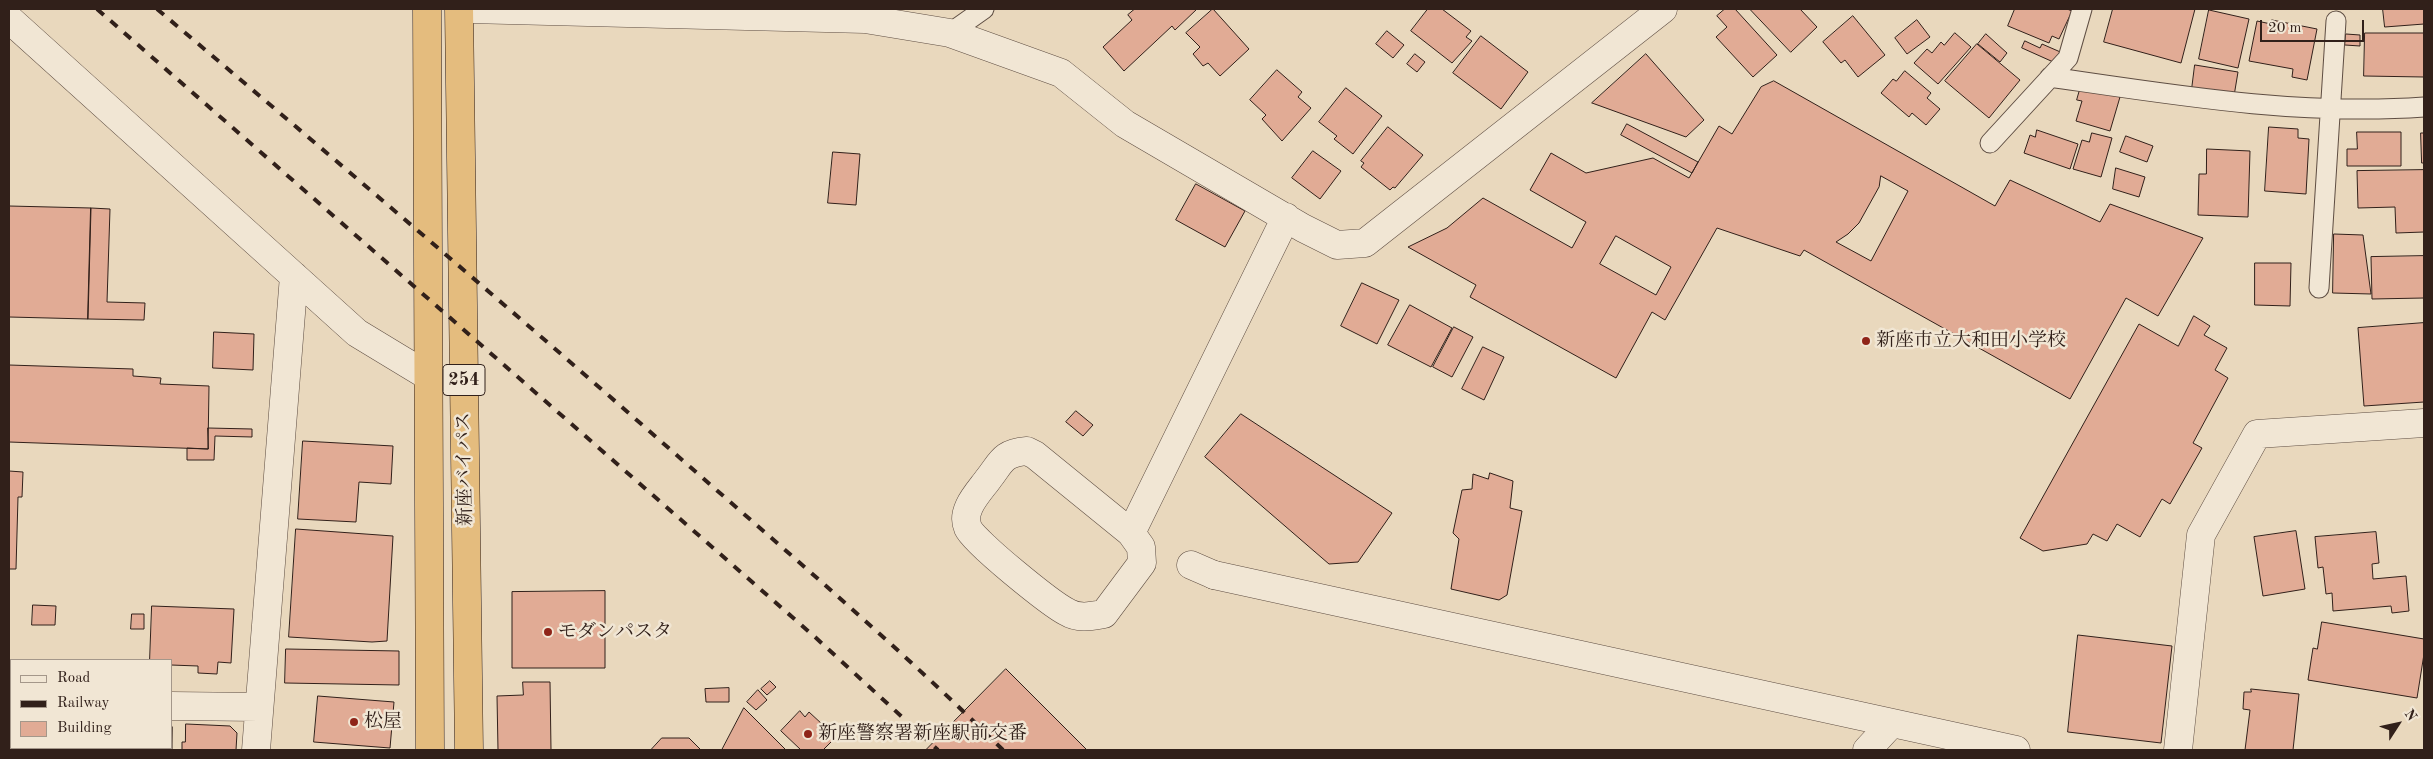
<!DOCTYPE html>
<html>
<head>
<meta charset="utf-8">
<style>
  body { margin:0 }
  #map { position:relative; width:2433px; height:759px; overflow:hidden; background:#e9d8bd; font-family:"Old Standard TT",serif }
  canvas { display:block }
  .frame { position:absolute; inset:0; border:10px solid #31201a; pointer-events:none }
  .legend { position:absolute; left:10px; top:659px; width:162px; height:90px; box-sizing:border-box; background:#f1e6d4; border:1px solid #a4978a; margin:0; padding:6px 9px; list-style:none; font-size:15px; color:#31201a }
  .legend li { display:flex; align-items:center; gap:10px; height:25px }
  .legend b { width:25px; border:1px solid #a4978a }
  .north { position:absolute; left:2373px; top:699px; width:50px; height:50px; -webkit-text-stroke:4px #f1e6d4; paint-order:stroke; rotate:55deg; font-size:14px; font-weight:700; line-height:20px; text-align:center; color:#31201a }
  .north::after { content:''; display:block; margin:auto; width:18px; height:22px; background:#31201a; clip-path:polygon(50% 0,100% 100%,50% 72%,0 100%) }
  .scale { position:absolute; left:2260px; top:20px; width:104px; height:22px; box-sizing:border-box; border:2px solid #31201a; border-top:0; padding-left:6px; font-size:15px; line-height:18px; white-space:nowrap; color:#31201a; -webkit-text-stroke:4px #f1e6d4; paint-order:stroke }
</style>
</head>
<body>
<div id="map">
<canvas width="2433" height="759"></canvas>
<div class="frame"></div>
<ul class="legend">
<li><b style="height:6px;background:#f1e6d4"></b>Road</li>
<li><b style="height:6px;background:#31201a"></b>Railway</li>
<li><b style="height:14px;background:#e1ab95"></b>Building</li>
</ul>
<div class="north">N</div>
<div class="scale">20 m</div>
</div>
<script>
const ctx = document.querySelector('canvas').getContext('2d');
ctx.lineJoin = 'round';
function paint(path, color) { ctx.fillStyle = color; ctx.fill(path, 'evenodd'); }
function trace(path, color, width, dash) { ctx.strokeStyle = color; ctx.lineWidth = width; ctx.lineCap = dash ? 'butt' : 'round'; ctx.setLineDash(dash || []); ctx.stroke(path); }
function write(font, color, halo, rows, align = 'center') {
  ctx.font = font + ' "Old Standard TT","Noto Serif JP",serif'; ctx.lineWidth = 5; ctx.setLineDash([]); ctx.textBaseline = 'middle'; ctx.strokeStyle = halo; ctx.fillStyle = color; for (const [text, x, y, turn = 0] of rows) {
    ctx.save(); ctx.translate(x, y); ctx.rotate((+turn || 0) * Math.PI / 180); ctx.textAlign = isNaN(turn) ? turn : align; if (halo) ctx.strokeText(text, 0, 0); ctx.fillText(text, 0, 0); ctx.restore();
  }
}
const building = new Path2D(`
  M1135,9H1197L1175,30L1172,26L1124,71L1103,47L1132,20L1128,15Z
  M1213,9L1249,49L1220,76L1208,63L1203,66L1193,54L1200,47L1186,33Z
  M1428,9H1442L1471,31L1466,37L1472,41L1452,63L1411,31Z
  M1725,9H1735L1777,55L1753,77L1716,37L1727,27L1717,16Z
  M1750,9H1800L1817,27L1791,52Z
  M2015,9H2067L2072,11L2059,39L2052,36L2049,43L2008,26Z
  M2113,9H2195L2181,63L2104,42Z
  M2383,9H2424V24L2385,27Z
  M2209,10L2249,19L2238,68L2199,59Z
  M1853,16L1885,55L1858,77L1845,60L1841,63L1823,42Z
  M1917,20L1930,37L1907,54L1895,38Z
  M2272,20L2317,29L2307,80L2292,77L2293,69L2249,61L2257,21L2271,24Z
  M1387,31L1404,45L1393,58L1376,44Z
  M1955,33L1971,47L1938,84L1914,63L1927,49L1932,53L1941,42L1944,45Z
  M2365,33H2424V77L2364,76Z
  M1986,34L2007,53L2000,62L1978,44Z
  M2346,34L2360,35V46L2345,45Z
  M1481,36L1528,72L1501,109L1453,73Z
  M2025,41L2040,48L2042,44L2065,54L2060,65L2022,48Z
  M1977,44L2020,80L1989,118L1945,81Z
  M1415,54L1425,62L1417,72L1407,64Z
  M1646,54L1704,120L1686,137L1592,103Z
  M2195,65L2238,72L2234,96L2192,89Z
  M1277,70L1302,92L1298,97L1311,108L1282,141L1262,119L1266,115L1250,100Z
  M1905,71L1931,93L1927,98L1940,109L1926,125L1912,113L1909,117L1881,93L1893,79L1896,81Z
  M1774,81L1995,206L2010,180L2100,222L2110,204L2203,238L2158,316L2126,298L2070,399L1804,250L1800,256L1717,228L1665,320L1652,312L1616,378L1470,297L1476,285L1408,247L1447,228L1483,198L1572,248L1586,222L1530,190L1551,153L1586,173L1653,158L1689,178L1719,126L1732,134L1761,87ZM1881,176L1908,191L1871,261L1836,242L1848,234L1859,223L1879,187ZM1616,236L1671,267L1656,295L1600,264Z
  M2081,86L2120,97L2110,131L2076,121L2082,101L2077,100Z
  M1346,88L1382,116L1353,154L1334,139L1337,136L1319,122Z
  M1627,124L1698,162L1692,173L1621,135Z
  M1388,127L1423,155L1395,188L1393,187L1390,190L1361,167L1364,163L1361,161Z
  M2269,127L2298,129V138L2309,139L2306,194L2265,191Z
  M2037,130L2078,144L2070,169L2024,153L2030,135L2035,137Z
  M2357,132H2401V166H2347V149H2357Z
  M2092,133L2112,138L2101,177L2073,169L2082,140L2089,142Z
  M2421,133H2424V163H2422Z
  M2126,136L2153,146L2147,162L2120,152Z
  M2207,149L2250,151L2248,217L2198,215L2199,174H2206Z
  M1313,151L1341,171L1320,199L1292,178Z
  M833,152L860,154L856,205L828,203Z
  M2116,168L2145,177L2139,197L2113,189Z
  M2424,170V232L2396,233L2395,207L2358,208L2357,171Z
  M1196,184L1245,211L1225,247L1176,220Z
  M9,206L91,208L88,319L9,317Z
  M91,208L110,209L107,302L145,303L144,320L88,319Z
  M2334,234L2363,235L2371,294L2333,293Z
  M2424,256V298L2372,299L2371,257Z
  M2255,263H2291L2290,306L2255,305Z
  M1362,283L1399,300L1377,344L1341,326Z
  M1410,305L1452,328L1431,367L1388,345Z
  M2194,316L2210,326L2204,335L2227,348L2215,370L2228,378L2193,443L2202,448L2170,504L2162,499L2140,537L2117,524L2107,541L2093,534L2087,544L2043,551L2020,538L2139,324L2178,346Z
  M2424,323V402L2364,406L2358,328Z
  M1454,327L1473,337L1452,377L1433,367Z
  M214,332L254,334L253,370L213,368Z
  M1483,347L1504,357L1484,400L1462,389Z
  M9,365L133,369V376L161,378L160,384L209,386L208,449L9,442Z
  M1076,411L1093,425L1083,436L1066,422Z
  M1241,414L1392,513L1358,562L1329,564L1205,457Z
  M208,428L252,429V437L215,436L214,460H187V448L208,449Z
  M303,441L393,446L391,484L359,482L356,522L298,519Z
  M9,471L23,472L22,497H18L16,569H9Z
  M1490,473L1513,481L1510,508L1522,511L1507,595L1499,600L1451,589L1459,539L1453,533L1462,490L1472,489L1473,474L1488,479Z
  M296,529L393,536L387,641L372,642L289,637Z
  M2296,531L2305,589L2263,596L2254,537Z
  M2376,532L2379,563L2372,564L2373,579L2406,576L2409,611L2392,613L2391,606L2333,611L2332,593L2326,594L2323,567L2318,568L2315,537Z
  M605,591V668H512V592Z
  M33,605L56,606L55,625H32Z
  M152,606L234,609L231,663L218,662L217,674L198,673V666L171,665V660H150Z
  M132,614H144V629H131Z
  M2322,622L2424,639V654L2417,698L2308,680L2313,648L2317,649Z
  M2078,635L2172,646L2161,743L2068,732Z
  M286,649L399,651V685L285,683Z
  M1006,669L1087,750H926Z
  M770,681L776,687L767,695L761,689Z
  M523,682H550L551,750H498L497,696L523,695Z
  M729,688V702H706L705,689Z
  M2251,689L2299,694L2293,750H2245L2250,710L2243,709L2244,692H2251Z
  M758,690L767,700L756,710L747,702Z
  M318,696L394,702L390,748L314,742Z
  M744,708L786,750H722Z
  M800,711L805,717L809,712L836,737L823,750H801L781,731Z
  M186,724L230,726L237,733L236,750H182V742H185Z
  M172,727V750H125V748H171Z
  M662,738H689L701,750H651Z
  M13,748H53V750H13Z
  M70,748H106V750H70Z`);
const service = new Path2D(`
  M950,33L984,9
  M2050,77C2174,95 2299,116 2424,107
  M1990,143L2068,58L2082,9
  M2319,288L2336,21`);
const minor = new Path2D(`
  M469,9L865,19L950,33L1061,73L1125,124L1303,228L1337,245L1365,243L1663,9
  M9,19L357,333L428,376
  M1027,451L1035,455L1131,533L1141,547L1142,563L1104,614C1092,616 1078,619 1067,612C1051,604 974,542 968,528C960,510 979,492 989,478C1002,461 1003,453 1027,451Z
  M1131,533L1286,217
  M1191,565L1214,575
  M9,703H11
  M171,706L258,707
  M256,750L294,276
  M1867,750L1891,724
  M2178,750L2201,535L2257,434L2424,423`);
const tertiary = new Path2D(`
  M1214,575L2016,750`);
const trunk = new Path2D(`
  M427,9L430,750
  M459,9L469,750`);
const rail = new Path2D(`
  M97,9L815,637L938,750
  M157,9C338,162 519,316 697,473C801,564 905,653 1003,750`);
const markers = [
  [1866,341,5,"#8f2418"],
  [548,632,5,"#8f2418"],
  [354,722,5,"#8f2418"],
  [808,734,5,"#8f2418"]
];
const shields = [
  [464,380,42]
];
const shieldNames = [
  ["254",464,380]
];
const poiNames = [
  ["新座市立大和田小学校",1876,341],
  ["モダンパスタ",558,632],
  ["松屋",364,722],
  ["新座警察署新座駅前交番",818,734]
];
const streetNames = [
  ["新座バイパス",465,469,-91]
];
paint(building, '#e1ab95');
trace(building, '#31201a', 1);
trace(service, '#5f4e43', 21);
trace(minor, '#5f4e43', 29);
trace(tertiary, '#5f4e43', 29);
trace(trunk, '#31201a', 29);
trace(service, '#f1e6d4', 19);
trace(minor, '#f1e6d4', 28);
trace(tertiary, '#f1e6d4', 28);
trace(trunk, '#e4bc7e', 28);
trace(rail, '#31201a', 4, [9, 9]);
for (const [x, y, r, color] of markers) { const dot = new Path2D(); dot.arc(x, y, r, 0, 2 * Math.PI); ctx.fillStyle = color; ctx.fill(dot); trace(dot, '#f1e6d4', 2); }
for (const [x, y, w] of shields) { const box = new Path2D(); box.roundRect(x - w / 2, y - 15.5, w, 31, 4); ctx.fillStyle = '#f1e6d4'; ctx.fill(box); trace(box, '#31201a', 1); }
write('bold 18px', '#31201a', null, shieldNames);
write('19px', '#31201a', '#f1e6d4', poiNames, 'left');
write('19px', '#31201a', '#f1e6d4', streetNames);
</script>
</body>
</html>
